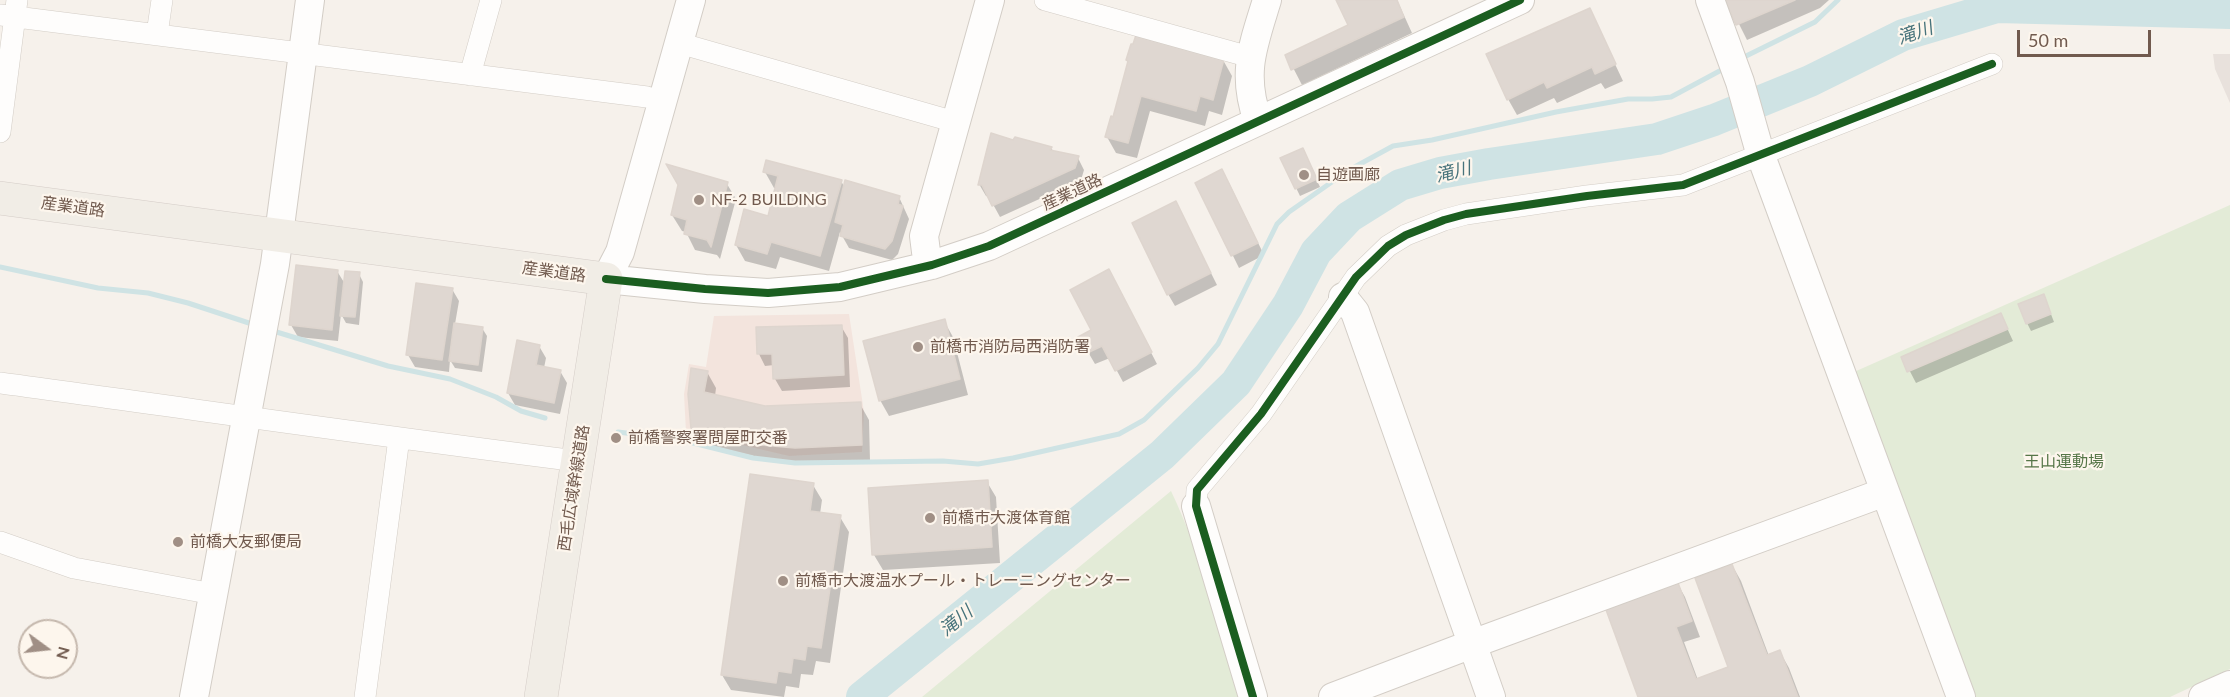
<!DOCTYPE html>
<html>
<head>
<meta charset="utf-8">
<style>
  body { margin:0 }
  #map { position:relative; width:2230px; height:697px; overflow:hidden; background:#f6f1eb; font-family:Lato,sans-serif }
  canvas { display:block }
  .north { position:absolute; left:18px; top:619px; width:60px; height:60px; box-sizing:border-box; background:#fdf6ed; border:2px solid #c5b8ad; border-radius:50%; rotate:105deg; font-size:16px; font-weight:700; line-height:24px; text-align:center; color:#715a4e }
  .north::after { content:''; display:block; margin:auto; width:21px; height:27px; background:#a08f85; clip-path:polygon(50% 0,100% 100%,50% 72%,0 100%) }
  .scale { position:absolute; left:2017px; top:30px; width:134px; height:27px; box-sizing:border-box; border:3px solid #715a4e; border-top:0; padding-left:8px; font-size:18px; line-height:21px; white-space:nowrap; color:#715a4e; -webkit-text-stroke:4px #fdf6ed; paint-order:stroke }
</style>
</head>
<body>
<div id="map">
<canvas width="2230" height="697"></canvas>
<div class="north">N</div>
<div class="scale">50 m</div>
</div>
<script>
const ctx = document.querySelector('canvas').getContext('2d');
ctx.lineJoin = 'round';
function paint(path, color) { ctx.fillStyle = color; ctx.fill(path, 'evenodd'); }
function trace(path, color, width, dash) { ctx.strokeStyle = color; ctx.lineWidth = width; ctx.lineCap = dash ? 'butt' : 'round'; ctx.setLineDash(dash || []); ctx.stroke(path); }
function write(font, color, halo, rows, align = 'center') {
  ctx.font = font + ' Lato,"Noto Sans JP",sans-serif'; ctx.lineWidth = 4.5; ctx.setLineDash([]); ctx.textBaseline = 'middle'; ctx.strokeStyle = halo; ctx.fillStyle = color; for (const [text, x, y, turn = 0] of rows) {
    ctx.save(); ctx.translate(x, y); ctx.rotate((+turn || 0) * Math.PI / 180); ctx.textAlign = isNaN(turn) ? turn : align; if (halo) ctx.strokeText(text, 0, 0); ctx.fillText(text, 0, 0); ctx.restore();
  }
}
const commercial = new Path2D(`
  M849,314L864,412L862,452L789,456L686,432L684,394L689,364L706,367L714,316Z`);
const industrial = new Path2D(`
  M2213,54H2230V103L2215,69Z`);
const green = new Path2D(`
  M2230,205V669L2170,697H1973L1854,372Z
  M1171,491C1202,556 1220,628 1242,697H922Z`);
const shadow = new Path2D(`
  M1339,0H1397L1412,33L1302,85L1287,56L1350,26Z
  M1727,0H1829L1820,8L1747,40Z
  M1589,9L1623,81L1605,89L1601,83L1557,103L1554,98L1517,115L1508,99Z
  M1223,60L1232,76L1222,115L1209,111L1205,126L1150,111L1137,158L1116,153L1107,137L1115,119L1129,63Z
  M1014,141L1051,148L1054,152L1078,158L1084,170L1081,180L1000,217L989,197L986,196L979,184Z
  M1306,157L1320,187L1300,196L1282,159Z
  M765,172L841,181L845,188L899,197L909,219L898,254L892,260L849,248L840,232L829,271L780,257L776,269L745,261L736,245L769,218L776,188H774Z
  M1197,183H1229L1264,255L1239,268Z
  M727,184L736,199L720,259L717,255L695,250L686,232L682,231L672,215Z
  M1182,215L1217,285L1175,306L1168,294Z
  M337,271L345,284L359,274L363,282L359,325L346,323L341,314L338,341L298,337L291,325Z
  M1115,283L1157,364L1123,382L1110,358L1095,364L1088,352L1093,331Z
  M452,289L459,301L455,324L482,328L487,336L482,372L455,368L450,360L449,372L415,367L408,355Z
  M2047,304L2054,322L2031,331L2027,323Z
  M2001,315L2013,341L1916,383L1903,358Z
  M944,321L953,337L968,395L889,416L880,400Z
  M841,326L848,338L850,387L782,391L775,379L774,365L765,366L759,354Z
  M539,346L546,358L544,368L560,371L567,383L560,414L515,405L508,393Z
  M707,372L716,388L715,396L765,407L860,404L869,420L870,461L805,463L771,460L701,444L692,428Z
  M987,482L996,497L1000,563L883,570L874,555Z
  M813,485L822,500L820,514L840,517L849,532L830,663L816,661L813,675L801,674L799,688L786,686L784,697L731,690L722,675Z
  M1732,565L1741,581L1769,656L1780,652L1789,668L1800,697H1640L1676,581L1685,597L1700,637L1684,642L1698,680L1730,668Z`);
const stream = new Path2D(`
  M1740,59L1815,22L1838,0
  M0,267L98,288L148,293L188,303L255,325
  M270,330L388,366L450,379L496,397L521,411L545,418
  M618,432L681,440L753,458L795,463L943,461L978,464L1013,458L1119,434L1144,420L1198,368L1218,344L1277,224L1289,212L1349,170L1393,146L1432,140L1556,112L1628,99H1652L1671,97L1727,67`);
const river = new Path2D(`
  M862,697L1162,455L1236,383L1288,305L1316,252L1349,217L1400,185L1440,173L1489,164L1657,139L1714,120L1810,81L1903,35L1997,7L2230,13`);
const building = new Path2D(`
  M1336,0H1397L1404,17L1291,70L1285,55L1348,25Z
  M1725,0H1795L1736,25Z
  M1590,8L1616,64L1595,74L1592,67L1547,88L1544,82L1507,100L1486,54Z
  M1136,35L1224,59L1213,100L1200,96L1196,111L1141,96L1128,143L1105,137L1111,116L1113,117L1128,61L1126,60L1131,44H1133Z
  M991,133L1013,140L1015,137L1052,147L1050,150L1079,156L1075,168L992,206L982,185H978Z
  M1303,148L1317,179L1295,189L1280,158Z
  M766,160L842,180L820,256L771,242L767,254L735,245L744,209L768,216L778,176L763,172Z
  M666,164L728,182L711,247L707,240L684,234L687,220L671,215L678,185Z
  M1222,169L1258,243L1231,256L1195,183Z
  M845,180L900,196L898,204L903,206L892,241L885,249L840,236L843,225L835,222Z
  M1176,201L1211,273L1167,295L1132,223Z
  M296,265L338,270L332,330L289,325Z
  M1109,269L1152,352L1115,371L1102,346L1087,353L1078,337L1091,330L1070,290Z
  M345,271L360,272L355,317L340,316Z
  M416,283L453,288L442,360L406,355Z
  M2044,294L2051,314L2026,324L2018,304Z
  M2001,313L2008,329L1907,372L1901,357Z
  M945,319L960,379L879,401L863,341Z
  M454,323L483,327L478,365L449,361Z
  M842,325L844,375L773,379L772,354H757L756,327Z
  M517,340L540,345L536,365L561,370L554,403L507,393Z
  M691,368L708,371L704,392L765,406L861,402L862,445L795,448L761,445L691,429L688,394Z
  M750,474L814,483L810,511L841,515L821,648L807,646L805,660L793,658L791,673L778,671L776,683L721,675Z
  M988,480L992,547L872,555L868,488Z
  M1732,564L1767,655L1780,650L1798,697H1638L1605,607L1677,580L1692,621L1676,627L1696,679L1728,667L1695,578Z`);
const street = new Path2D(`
  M1045,0L1250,57
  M0,15L647,97
  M157,34L162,0
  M679,43L955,122
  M470,75L491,0
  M0,132L17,0
  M0,383C193,409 385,437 578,461
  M1196,506L1197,490L1261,414L1356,277L1388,246L1406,235L1444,220L1466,214L1587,196L1683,185L1992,64
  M0,542L74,568L213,594
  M365,697L399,438`);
const secondary = new Path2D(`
  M1710,0L1740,82L1761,156L1961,697
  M1258,121C1241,73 1253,46 1267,0
  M932,265L926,252L924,236L990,0
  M606,279L705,289L768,293L840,287L932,265L989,246L1520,0
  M606,279L620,252L691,0
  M1343,297L1355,312L1491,697
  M1196,506L1253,697
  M194,697L275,264L310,0
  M1333,697L1472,644L1885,492
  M2203,697L2230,685`);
const primary = new Path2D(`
  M0,198L606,279L541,697`);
const cycleway = new Path2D(`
  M606,279L705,289L768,293L840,287L932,265L989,246L1520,0
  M1253,697L1196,506L1197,490L1261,414L1356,277L1388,246L1406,235L1444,220L1466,214L1587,196L1683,185L1992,64`);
const markers = [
  [1304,175,6,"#a08f85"],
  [699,200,6,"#a08f85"],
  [918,347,6,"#a08f85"],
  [616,438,6,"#a08f85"],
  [930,518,6,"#a08f85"],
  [178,542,6,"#a08f85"],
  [783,581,6,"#a08f85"]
];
const poiNames = [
  ["自遊画廊",1316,175],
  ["NF-2 BUILDING",711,200],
  ["前橋市消防局西消防署",930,347],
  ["前橋警察署問屋町交番",628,438],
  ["前橋市大渡体育館",942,518],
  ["前橋大友郵便局",190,542],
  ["前橋市大渡温水プール・トレーニングセンター",795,581]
];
const streetNames = [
  ["産業道路",1072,192,-25],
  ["産業道路",73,207,8],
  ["産業道路",554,272,8],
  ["西毛広域幹線道路",574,488,-81]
];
const parkNames = [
  ["王山運動場",2064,462]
];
const waterNames = [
  ["滝川",1915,33,-19],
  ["滝川",1453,172,-14],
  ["滝川",956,621,-39]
];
paint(commercial, '#f3e4dd');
paint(industrial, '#e8e1dc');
paint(green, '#e3ebd7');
paint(shadow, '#0003');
trace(stream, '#cfe3e4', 5);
trace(river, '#cfe3e4', 32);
paint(building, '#dfd7d1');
trace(building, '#ded5ce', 1.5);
trace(street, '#d3cdc6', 22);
trace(secondary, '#d3cdc6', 30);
trace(primary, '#d4ccc7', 34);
trace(street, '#fefdfc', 21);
trace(secondary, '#fefdfc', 28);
trace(primary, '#f1ede6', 33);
trace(cycleway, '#1b5e20', 8);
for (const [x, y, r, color] of markers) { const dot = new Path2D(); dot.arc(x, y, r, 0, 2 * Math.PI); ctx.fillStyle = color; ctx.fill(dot); trace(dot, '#fdf6ed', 2); }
write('16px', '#715a4e', '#fdf6ed', poiNames, 'left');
write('16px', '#715a4e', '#fdf6ed', streetNames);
write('16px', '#567648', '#fdf6ed', parkNames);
write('italic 18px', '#47737b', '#fdf6ed', waterNames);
</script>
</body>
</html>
